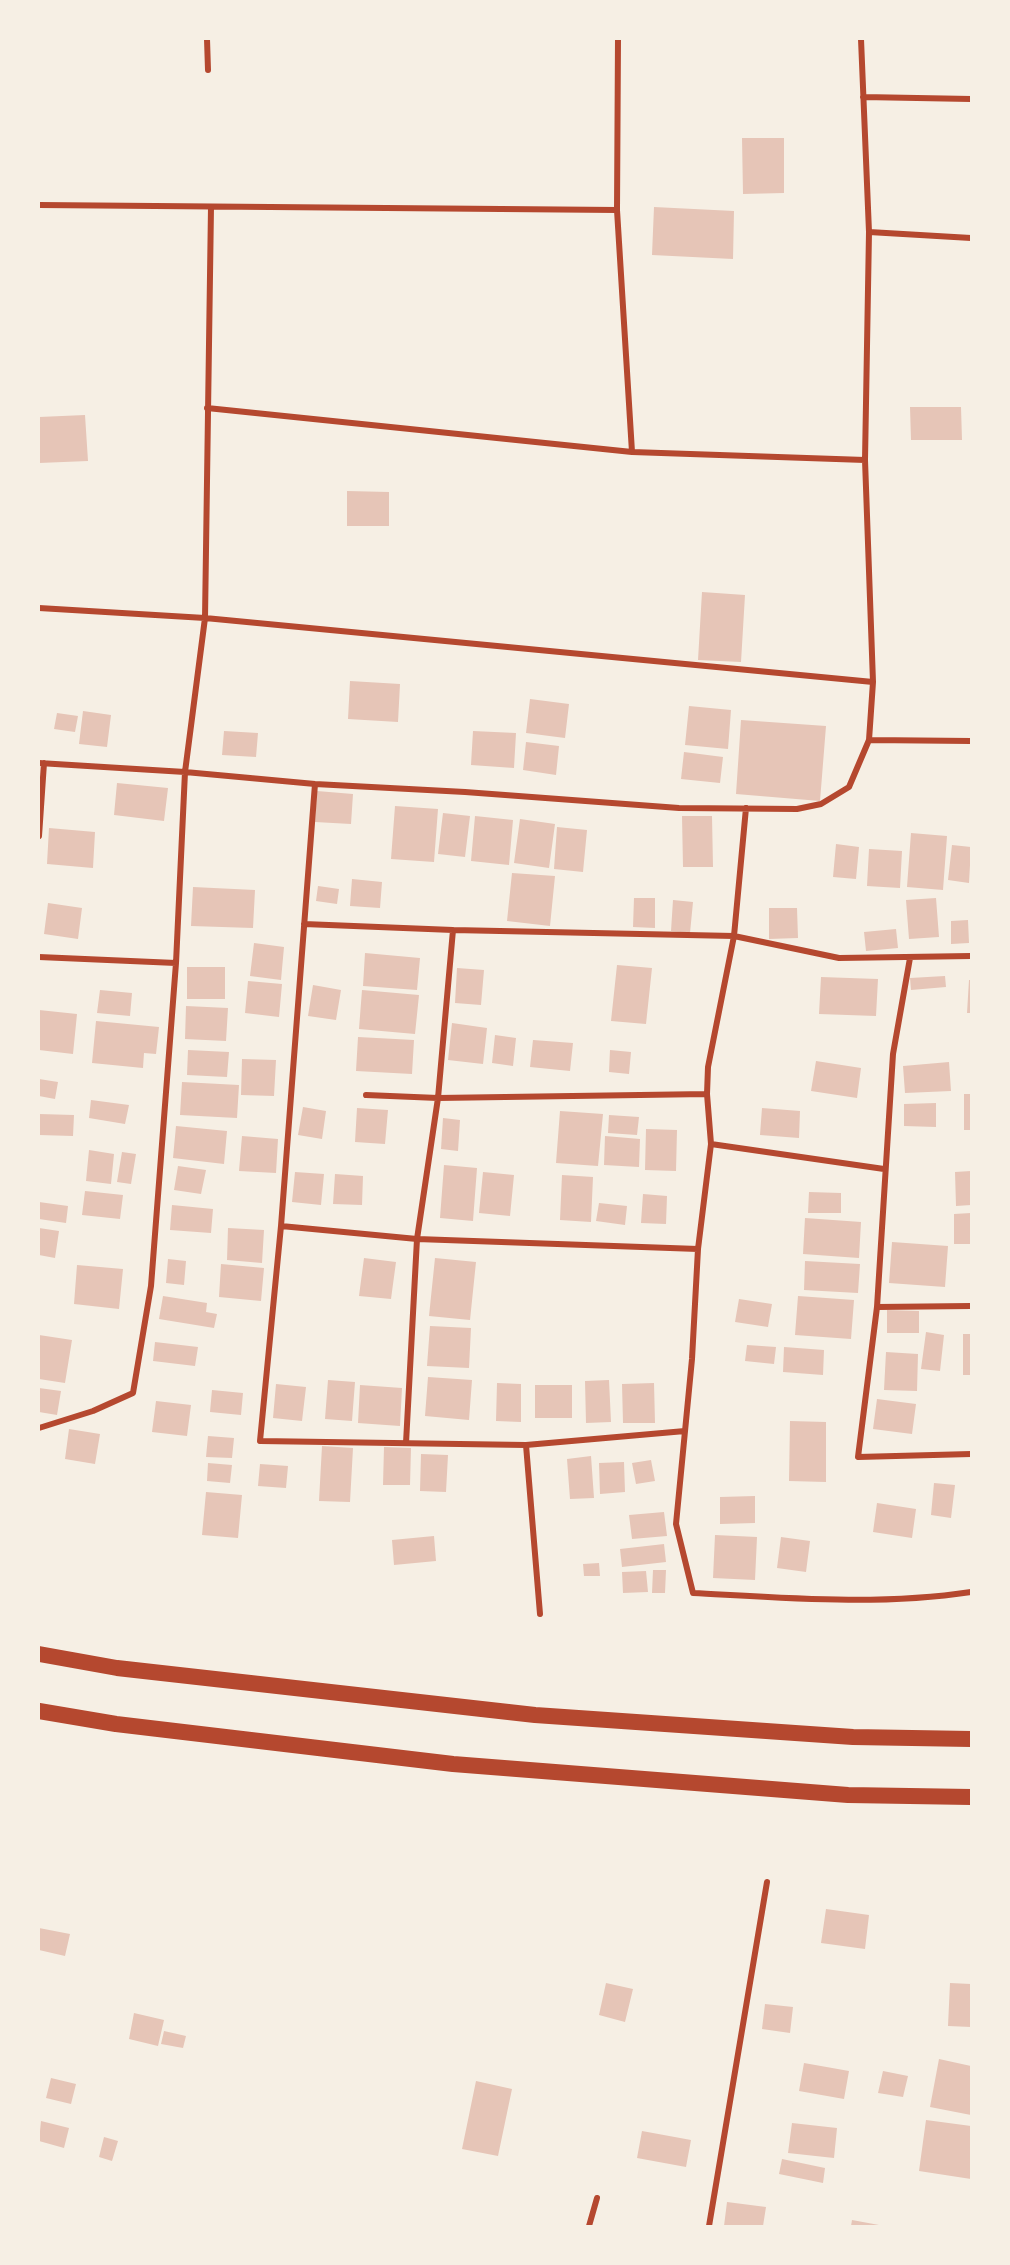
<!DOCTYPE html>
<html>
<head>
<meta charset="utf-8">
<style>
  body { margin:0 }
  #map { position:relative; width:1010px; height:2265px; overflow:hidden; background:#f6efe4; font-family:Manrope,sans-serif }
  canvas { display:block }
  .frame { position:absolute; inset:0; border:40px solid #f6efe4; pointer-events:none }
</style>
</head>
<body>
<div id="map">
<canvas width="1010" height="2265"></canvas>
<div class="frame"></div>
</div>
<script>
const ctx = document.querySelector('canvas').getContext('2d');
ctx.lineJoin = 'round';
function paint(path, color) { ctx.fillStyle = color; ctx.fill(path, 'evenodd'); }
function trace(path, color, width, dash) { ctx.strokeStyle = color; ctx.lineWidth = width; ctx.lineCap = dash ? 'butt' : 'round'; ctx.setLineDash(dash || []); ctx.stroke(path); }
const building = new Path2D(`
  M742,138H784V193L743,194Z
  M654,207L734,211L733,259L652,255Z
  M910,407H961L962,440H911Z
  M85,415L88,461L39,463V417Z
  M347,491L389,492V526H347Z
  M702,592L745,595L741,662L698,660Z
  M350,681L400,684L398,722L348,719Z
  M530,699L569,704L565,738L526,733Z
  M689,706L731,710L728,749L685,745Z
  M83,711L111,715L107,747L79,744Z
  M57,713L78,716L75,732L54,729Z
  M741,720L826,726L820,801L736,794Z
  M224,731L258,733L256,757L222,755Z
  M473,731L516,733L514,768L471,765Z
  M526,742L559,746L556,775L523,770Z
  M684,752L723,757L720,783L681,779Z
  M117,783L168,788L164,821L114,815Z
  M317,791L353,794L351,824L315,822Z
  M395,806L438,809L434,862L391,859Z
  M443,813L470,816L465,857L438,854Z
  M475,816L513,820L509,865L471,861Z
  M682,816H712L713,867H683Z
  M520,819L555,824L549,868L514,863Z
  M557,827L587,830L583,872L554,869Z
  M49,828L95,832L93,868L47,864Z
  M911,833L947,836L943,890L907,887Z
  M836,844L859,847L856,879L833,877Z
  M952,845L971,847L969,883L948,880Z
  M869,849L902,851L900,888L867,886Z
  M512,873L555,876L550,926L507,921Z
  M352,879L382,882L380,908L350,906Z
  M318,886L339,889L337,904L316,901Z
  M193,887L255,890L253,928L191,926Z
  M634,898H655V928L633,927Z
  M936,898L939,937L909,939L906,900Z
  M673,900L693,902L690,933L671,931Z
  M48,903L82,908L78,939L44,934Z
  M769,908H797L798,938L769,939Z
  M968,920L969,943L951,944V921Z
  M896,929L898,948L866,951L864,932Z
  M254,943L284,947L281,980L250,976Z
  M365,953L420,958L417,990L363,986Z
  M617,965L652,968L646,1024L611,1021Z
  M187,967H225V999H187Z
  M457,968L484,970L481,1005L455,1003Z
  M945,976L946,987L911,990L910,978Z
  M821,977L878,979L876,1016L819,1014Z
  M969,980H971V1013H967Z
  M248,981L282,984L279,1017L245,1013Z
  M313,985L341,990L336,1020L308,1016Z
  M100,990L132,993L130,1016L97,1013Z
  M362,990L419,995L415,1034L359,1029Z
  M186,1006L228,1008L226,1041L185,1039Z
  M39,1010L77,1014L73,1054L39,1050Z
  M96,1021L159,1027L156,1054L144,1053L143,1068L92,1063Z
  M452,1023L487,1028L483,1064L448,1060Z
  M495,1035L516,1038L513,1066L492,1063Z
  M358,1037L414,1040L412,1074L356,1071Z
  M533,1040L573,1043L570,1071L530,1067Z
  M188,1050L229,1052L227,1077L187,1075Z
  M610,1050L631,1052L629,1074L609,1072Z
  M242,1059L276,1060L274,1096L241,1095Z
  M816,1061L861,1068L857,1098L811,1091Z
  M949,1062L951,1091L905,1093L903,1066Z
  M39,1079L58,1082L55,1099L39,1096Z
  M182,1082L239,1085L237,1118L180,1115Z
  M964,1094H971V1130H964Z
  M91,1100L129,1105L125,1124L89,1118Z
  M936,1103V1127L904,1126V1104Z
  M303,1107L326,1111L322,1139L298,1135Z
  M357,1108L388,1110L385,1144L355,1142Z
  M762,1108L800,1111L799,1138L760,1135Z
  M560,1111L603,1114L598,1166L556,1163Z
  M39,1114L74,1115L73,1136L39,1135Z
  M609,1115L639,1117L637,1135L608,1133Z
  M443,1118L460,1120L458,1151L441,1149Z
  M176,1126L227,1131L224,1164L173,1158Z
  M646,1129L677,1130L676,1171L645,1170Z
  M242,1136L278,1139L276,1173L239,1171Z
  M605,1136L640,1139L639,1167L604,1165Z
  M89,1150L114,1154L111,1184L86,1181Z
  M122,1152L136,1154L131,1184L117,1182Z
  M444,1165L477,1168L473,1221L440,1218Z
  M178,1166L206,1170L201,1194L174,1190Z
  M971,1171V1205L956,1206L955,1172Z
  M295,1172L324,1174L321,1205L292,1202Z
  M483,1172L514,1175L510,1216L479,1213Z
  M335,1174L363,1176L362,1205L333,1204Z
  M562,1175L593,1177L591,1222L560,1220Z
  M85,1191L123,1195L120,1219L82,1215Z
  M809,1192L841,1193V1213H808Z
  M643,1194L667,1196L666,1224L641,1223Z
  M39,1202L68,1206L66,1223L39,1219Z
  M599,1203L627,1206L625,1225L596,1221Z
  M172,1205L213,1209L211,1233L170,1230Z
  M971,1213V1244H954V1214Z
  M805,1218L861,1222L859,1258L803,1254Z
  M39,1228L59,1231L55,1258L39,1255Z
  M228,1228L264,1230L262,1263L227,1260Z
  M892,1242L948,1246L945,1287L889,1283Z
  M364,1258L396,1262L391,1299L359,1296Z
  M435,1258L476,1262L470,1320L429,1316Z
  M168,1259L186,1261L184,1285L166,1283Z
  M805,1261L860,1264L858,1293L804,1290Z
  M221,1264L264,1268L261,1301L219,1297Z
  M77,1265L123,1269L119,1309L74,1304Z
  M163,1296L207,1303L206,1312L217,1314L214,1328L159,1319Z
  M798,1296L854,1300L851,1339L795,1335Z
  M739,1299L772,1304L768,1327L735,1322Z
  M887,1310L919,1311V1333H887Z
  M430,1326L471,1328L469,1368L427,1366Z
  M926,1332L944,1335L940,1371L921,1369Z
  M963,1334H971V1375H963Z
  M39,1335L72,1340L65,1383L39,1379Z
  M155,1342L198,1347L195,1366L153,1361Z
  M747,1345L776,1347L774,1364L745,1361Z
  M784,1347L824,1350L823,1375L783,1372Z
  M886,1352L918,1354L917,1391L884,1390Z
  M428,1377L472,1380L469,1420L425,1416Z
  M328,1380L355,1382L352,1421L325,1419Z
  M609,1380L611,1422L586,1423L585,1381Z
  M497,1383L521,1384V1422L496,1421Z
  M654,1383L655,1423H623L622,1384Z
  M276,1384L306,1387L302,1421L273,1418Z
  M360,1385L402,1388L400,1426L358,1423Z
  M535,1385H572V1418H535Z
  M39,1388L61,1391L57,1415L39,1412Z
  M212,1390L243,1393L241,1415L210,1412Z
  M877,1399L916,1404L912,1434L873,1429Z
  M156,1401L191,1405L187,1436L152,1432Z
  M790,1421L826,1422V1482L789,1481Z
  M69,1429L100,1434L95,1464L65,1459Z
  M208,1436L234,1438L232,1458L206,1457Z
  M322,1446L353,1448L350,1502L319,1501Z
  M384,1447L411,1448L410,1485H383Z
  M421,1454L448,1455L446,1492L420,1491Z
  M591,1456L594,1498L570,1499L567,1459Z
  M651,1460L655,1481L636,1484L632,1463Z
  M624,1462L625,1492L600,1494L599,1463Z
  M208,1463L232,1465L230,1483L207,1481Z
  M260,1464L288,1466L286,1488L258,1486Z
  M934,1483L955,1485L951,1518L931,1515Z
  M206,1492L242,1495L238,1538L202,1535Z
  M755,1496V1523L720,1524V1497Z
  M877,1503L916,1509L912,1538L873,1532Z
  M664,1512L667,1536L632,1539L629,1515Z
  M715,1535L757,1537L755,1580L713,1578Z
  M434,1536L436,1561L394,1565L392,1540Z
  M781,1537L810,1541L806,1572L777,1568Z
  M664,1544L666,1562L622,1567L620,1549Z
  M599,1563L600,1576H584L583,1564Z
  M653,1570H666L665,1593H652Z
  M646,1571L648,1592L623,1593L622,1572Z
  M826,1909L869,1915L865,1949L821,1943Z
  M39,1928L70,1934L65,1956L39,1950Z
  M606,1983L633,1989L625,2022L599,2015Z
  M950,1983L971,1984V2027L948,2026Z
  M765,2004L793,2007L790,2033L762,2029Z
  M134,2013L164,2020L158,2046L129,2039Z
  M164,2031L186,2036L183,2048L161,2044Z
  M939,2059L971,2066V2115L930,2107Z
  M804,2063L849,2071L844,2099L799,2091Z
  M883,2071L908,2076L903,2097L878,2093Z
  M51,2078L76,2084L71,2104L46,2098Z
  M476,2081L512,2089L498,2156L462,2149Z
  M926,2120L971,2126V2179L919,2171Z
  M41,2121L69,2128L64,2148L39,2141Z
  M792,2123L837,2128L834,2158L788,2153Z
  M642,2131L691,2140L686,2167L637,2158Z
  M104,2137L118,2141L112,2161L99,2157Z
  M782,2159L825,2168L823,2183L779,2174Z
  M727,2202L766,2207L763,2226H724Z
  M852,2220L879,2225L878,2226H851Z`);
const minor = new Path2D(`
  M207,39L208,70
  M618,39L617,210L632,452
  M863,97L971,99
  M39,205L617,210
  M869,232L971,238
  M207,408L632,452L865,460
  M39,608L205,618L873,682
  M869,740L971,741
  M39,763L185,772L315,784L465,792L679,808L797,809L821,804L849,787L869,740L873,682L865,460L869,232L861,39
  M315,784L281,1226L260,1441L526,1445L685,1431
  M746,808L734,936L708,1067L707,1094L711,1144L698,1249L692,1359L676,1524L693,1593C785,1598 879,1606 971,1592
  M39,836L44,763
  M304,924L453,930L438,1098L417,1239L406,1443
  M453,930L734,936L839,958L971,956
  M39,957L176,963
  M910,958L893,1054L877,1307L858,1457L971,1454
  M366,1095L438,1098L707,1094
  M711,1144L884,1169
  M281,1226L417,1239L698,1249
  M877,1307L971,1306
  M39,1428L93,1411L133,1393L151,1286L176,963L185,772L205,618L211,207
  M526,1445L540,1614
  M589,2226L597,2198
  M709,2226L767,1882`);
const trunk = new Path2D(`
  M39,1654L117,1668L535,1715L853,1737L971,1739
  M39,1711L116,1724L453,1764L848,1795L971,1797`);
paint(building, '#e6c5b7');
trace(minor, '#b5482f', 6);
trace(trunk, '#b5482f', 16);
</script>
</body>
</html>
